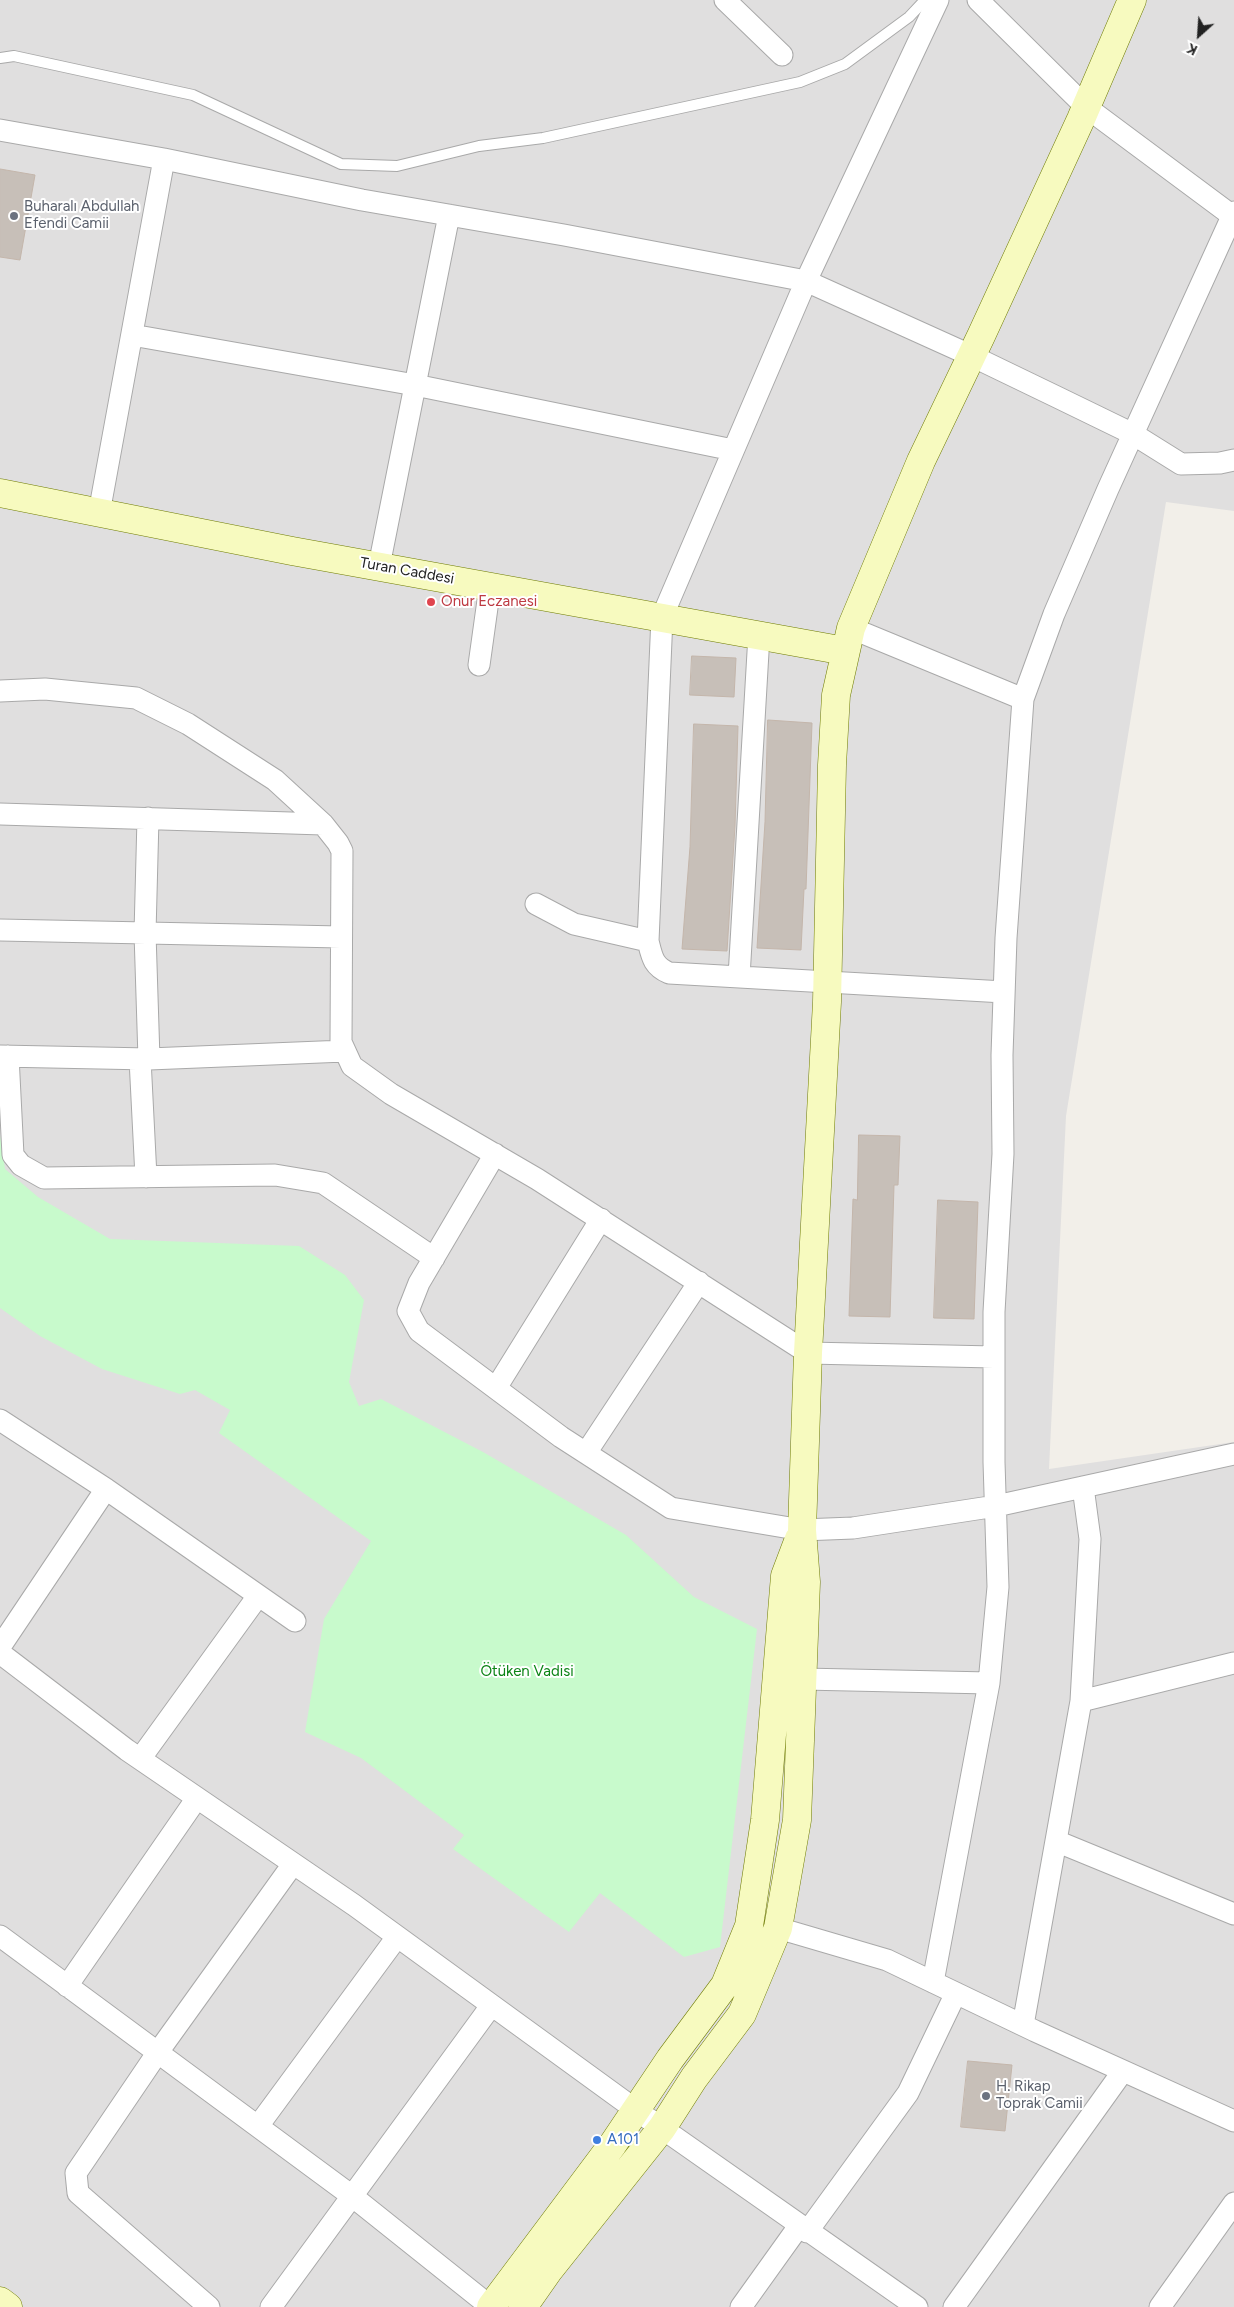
<!DOCTYPE html>
<html>
<head>
<meta charset="utf-8">
<style>
  body { margin:0 }
  #map { position:relative; width:1234px; height:2307px; overflow:hidden; background:#f2efe9; font-family:Figtree,sans-serif }
  canvas { display:block }
  .north { position:absolute; left:1174px; top:10px; width:50px; height:50px; -webkit-text-stroke:4px #fff; paint-order:stroke; rotate:206deg; font-size:14px; font-weight:700; line-height:20px; text-align:center; color:#222 }
  .north::after { content:''; display:block; margin:auto; width:18px; height:22px; background:#222; clip-path:polygon(50% 0,100% 100%,50% 72%,0 100%) }
</style>
</head>
<body>
<div id="map">
<canvas width="1234" height="2307"></canvas>
<div class="north">K</div>
</div>
<script>
const ctx = document.querySelector('canvas').getContext('2d');
ctx.lineJoin = 'round';
function paint(path, color) { ctx.fillStyle = color; ctx.fill(path, 'evenodd'); }
function trace(path, color, width, dash) { ctx.strokeStyle = color; ctx.lineWidth = width; ctx.lineCap = dash ? 'butt' : 'round'; ctx.setLineDash(dash || []); ctx.stroke(path); }
function write(font, color, halo, rows, align = 'center') {
  ctx.font = font + ' Figtree,sans-serif'; ctx.lineWidth = 4; ctx.setLineDash([]); ctx.textBaseline = 'middle'; ctx.strokeStyle = halo; ctx.fillStyle = color; for (const [text, x, y, turn = 0] of rows) {
    ctx.save(); ctx.translate(x, y); ctx.rotate((+turn || 0) * Math.PI / 180); ctx.textAlign = isNaN(turn) ? turn : align; if (halo) ctx.strokeText(text, 0, 0); ctx.fillText(text, 0, 0); ctx.restore();
  }
}
const residential = new Path2D(`
  M0,0H1234V511L1166,502L1066,1116L1049,1469L1234,1442V2307H0Z`);
const park = new Path2D(`
  M0,1135L5,1169L38,1197L110,1239L299,1246L345,1275L364,1300L349,1382L359,1406L381,1399L483,1452L626,1535L694,1597L757,1629L720,1947L684,1957L600,1893L569,1932L453,1849L464,1835L361,1758L305,1732L324,1619L371,1541L219,1433L230,1410L195,1390L180,1394L102,1369L40,1336L0,1308Z`);
const building = new Path2D(`
  M0,169L35,175L20,260L0,257Z
  M692,656L736,658L734,697L690,695Z
  M768,720L812,723L806,889H804L801,950L757,948L765,822Z
  M694,724L738,726L735,826L727,951L682,949L690,847Z
  M859,1135L900,1136L898,1185H894L890,1317L849,1316L853,1199L857,1200Z
  M938,1200L978,1202L974,1319L934,1318Z
  M968,2061L1012,2065L1005,2131L961,2127Z`);
const lane = new Path2D(`
  M0,58L14,56L193,95L341,164L397,166L479,146L543,138L800,82L845,64L909,17L925,0`);
const street = new Path2D(`
  M725,0L782,55
  M938,0L806,281L662,617L648,941C652,957 653,966 669,973L1004,992
  M978,0L1086,107L1234,217
  M0,130L164,159L362,200L564,235L806,281L972,356L1059,398L1133,434L1181,464L1220,463L1234,460
  M132,335L415,385L733,450
  M99,513L164,159
  M379,566L449,215
  M851,628L1023,699
  M479,665L490,586
  M0,691L45,689L136,698L188,724L275,780L323,824L338,843L342,851L341,1042L352,1066L391,1094L537,1179L808,1353L994,1357
  M0,814L323,824
  M148,818L145,933L149,1059
  M536,904L574,924L648,941
  M0,930L341,937
  M739,977L759,635
  M0,1056L149,1059L345,1051
  M8,1056L13,1155L21,1165L44,1178L275,1175L323,1183L434,1258
  M140,1059L146,1177
  M495,1154L419,1283L408,1311L419,1331L561,1437L671,1508L802,1530L853,1528L996,1506L1234,1454
  M496,1388L601,1219
  M0,1420L106,1489L295,1621
  M586,1453L699,1282
  M0,1647L106,1489
  M0,1653L127,1750L354,1905L636,2110L917,2307
  M803,1679L989,1683
  M1081,1701L1234,1663
  M140,1759L258,1596
  M1056,1841L1234,1914
  M778,1928L887,1960L1035,2031L1234,2121
  M0,1936L352,2196L491,2307
  M933,1982L989,1683L998,1587L994,1462V1312L1003,1154L1002,1055L1006,938L1023,699L1054,614L1108,489L1234,212
  M67,1986L197,1798
  M1023,2025L1081,1701L1090,1539L1083,1487
  M258,2126L397,1937
  M807,2232L908,2093L956,1993
  M209,2307L78,2193L76,2173L158,2052L293,1864
  M271,2307L491,2006
  M741,2307L799,2226
  M954,2307L1123,2071
  M1160,2307L1234,2203`);
const secondary = new Path2D(`
  M0,493L292,551L845,651
  M0,2301L8,2307
  M491,2307L613,2144L670,2059L725,1985L749,1926L765,1820L785,1576L799,1539
  M523,2307L549,2270L662,2128L694,2078L742,2014L778,1928L797,1820L806,1582L802,1530L808,1353L827,1002L832,765L836,695L851,628L921,461L981,336L1081,119L1132,0`);
const markers = [
  [14,216,5,"#6b7280"],
  [431,602,5,"#e0444e"],
  [986,2096,5,"#6b7280"],
  [597,2140,5,"#3f7fe0"]
];
const worshipNames = [
  ["Buharalı Abdullah",24,207],
  ["Efendi Camii",24,224],
  ["H. Rikap",996,2087],
  ["Toprak Camii",996,2104]
];
const streetNames = [
  ["Turan Caddesi",407,571,10]
];
const healthNames = [
  ["Onur Eczanesi",441,602]
];
const parkNames = [
  ["Ötüken Vadisi",527,1672]
];
const shopNames = [
  ["A101",607,2140]
];
paint(residential, '#e0dfdf');
paint(park, '#c8facc');
paint(building, '#c7bfb8');
trace(building, '#c4b6ab', 1);
trace(lane, '#a9a9a9', 12);
trace(street, '#a9a9a9', 23);
trace(secondary, '#707d05', 29);
trace(lane, '#fff', 10);
trace(street, '#fff', 21);
trace(secondary, '#f7fabf', 28);
for (const [x, y, r, color] of markers) { const dot = new Path2D(); dot.arc(x, y, r, 0, 2 * Math.PI); ctx.fillStyle = color; ctx.fill(dot); trace(dot, '#fff', 2); }
write('15px', '#5b616d', '#fff', worshipNames, 'left');
write('15px', '#222', '#fff', streetNames);
write('15px', '#be3a42', '#fff', healthNames, 'left');
write('15px', '#0c8416', '#fff', parkNames);
write('15px', '#366cbe', '#fff', shopNames, 'left');
</script>
</body>
</html>
